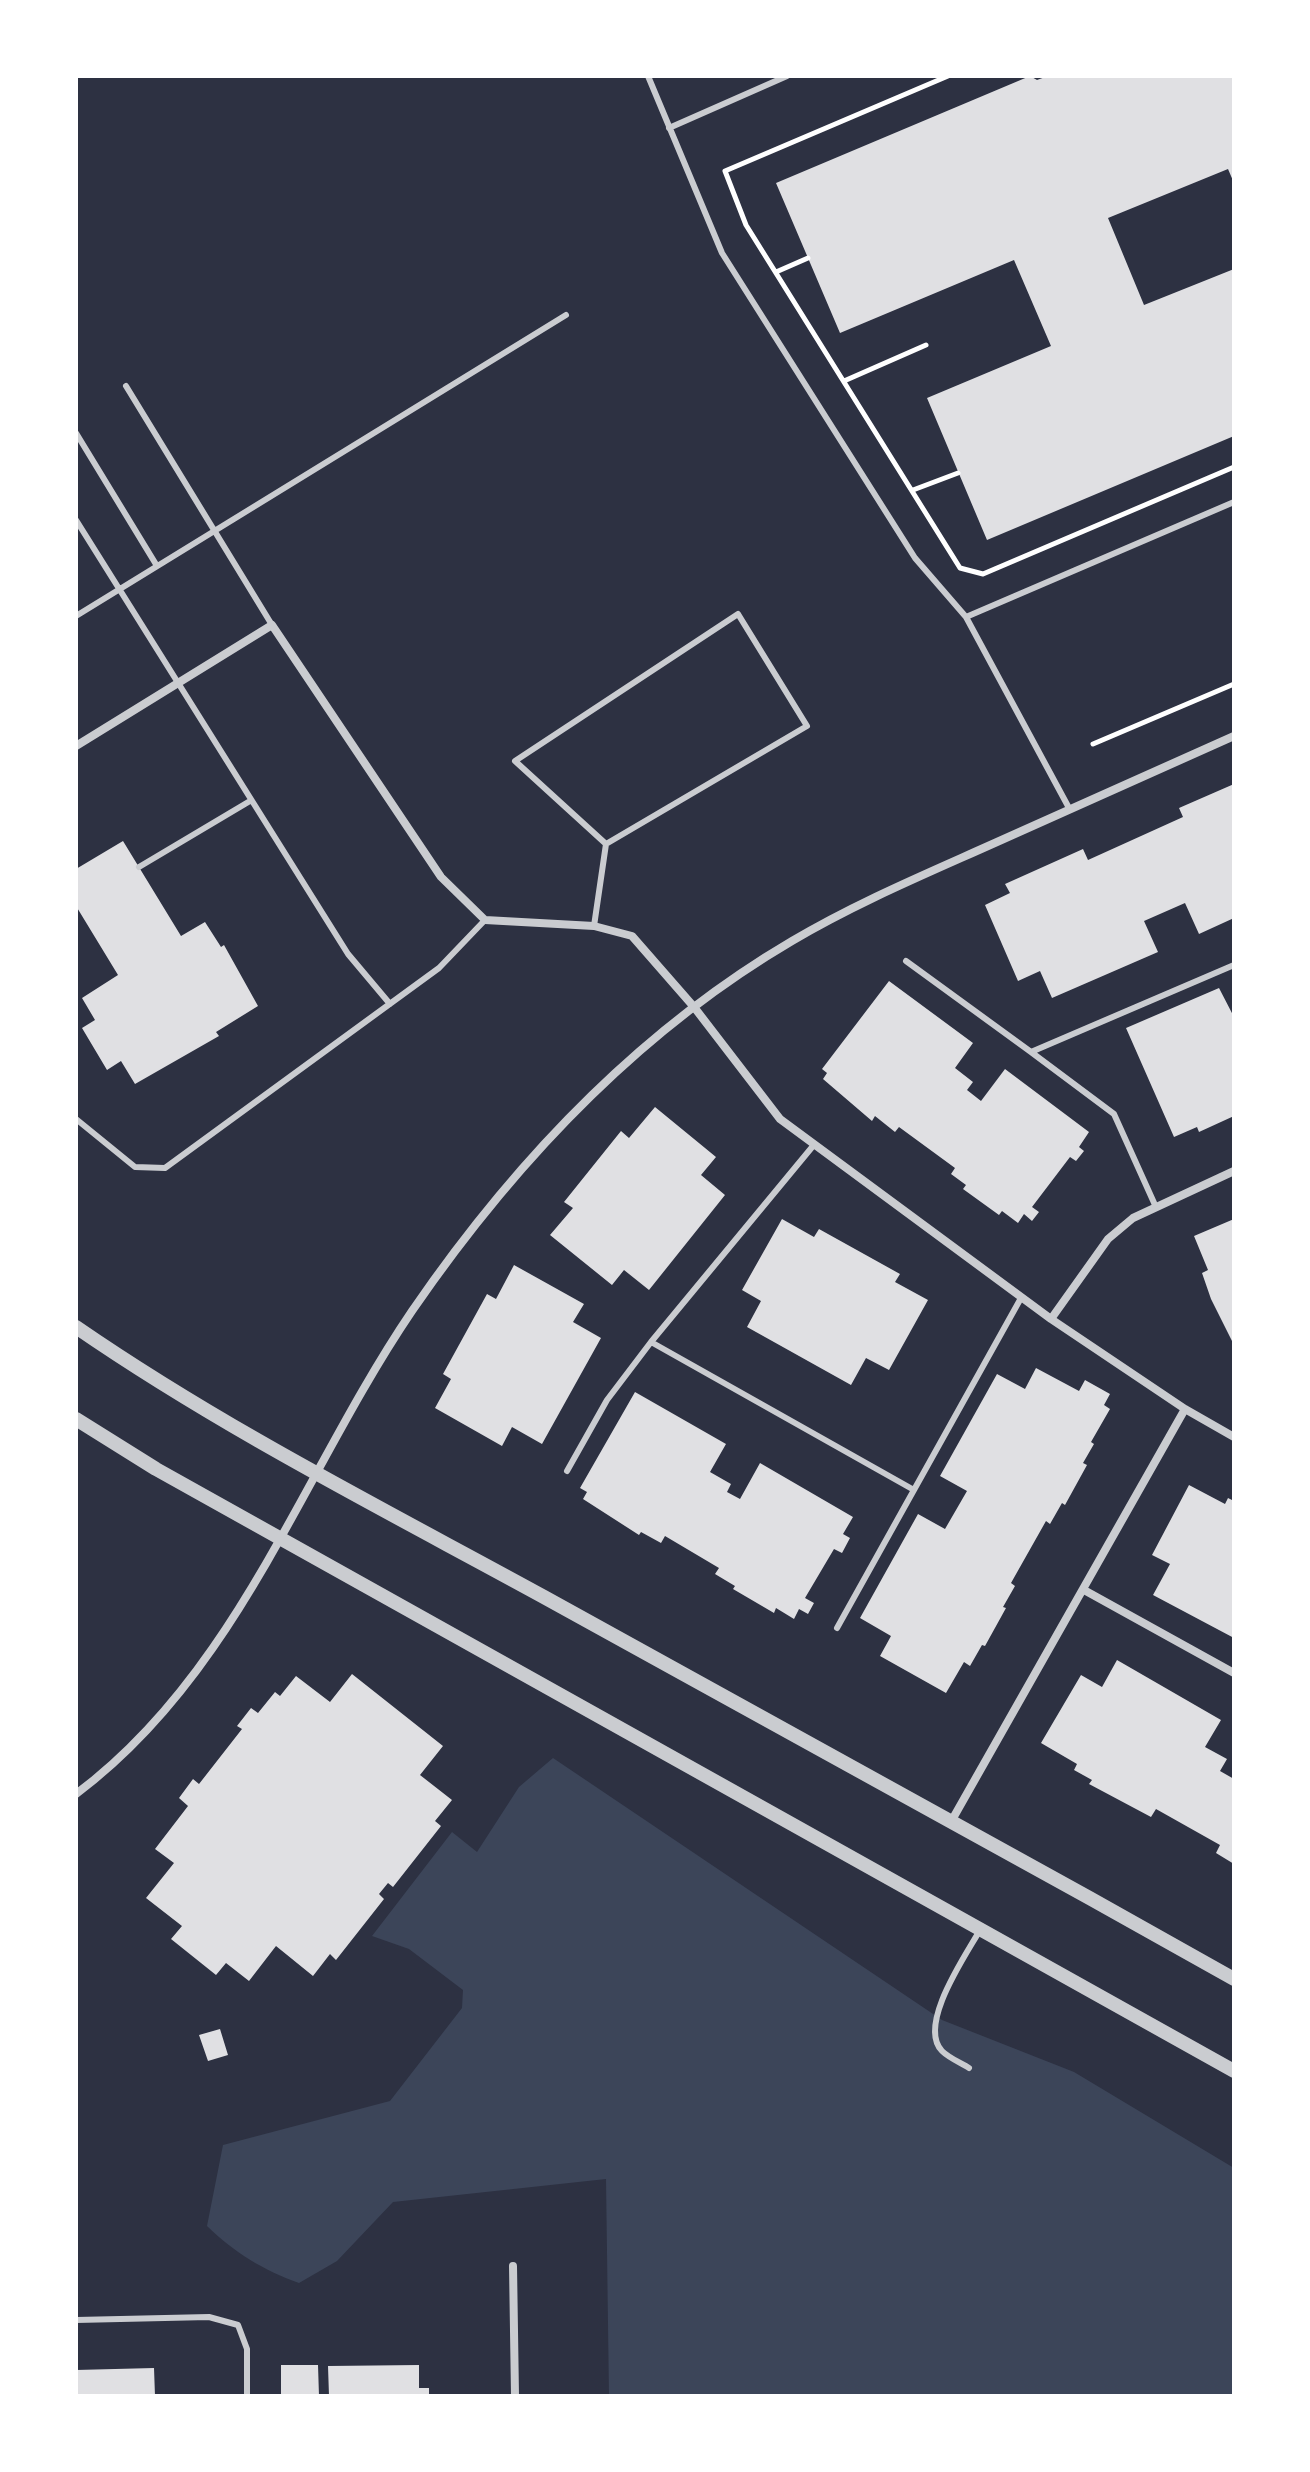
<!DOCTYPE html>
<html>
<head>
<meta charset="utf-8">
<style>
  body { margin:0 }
  #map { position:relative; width:1310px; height:2472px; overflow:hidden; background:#2d3142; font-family:"Space Grotesk",sans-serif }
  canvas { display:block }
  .frame { position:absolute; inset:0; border:78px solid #fff; pointer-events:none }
</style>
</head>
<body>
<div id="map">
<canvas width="1310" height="2472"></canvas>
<div class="frame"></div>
</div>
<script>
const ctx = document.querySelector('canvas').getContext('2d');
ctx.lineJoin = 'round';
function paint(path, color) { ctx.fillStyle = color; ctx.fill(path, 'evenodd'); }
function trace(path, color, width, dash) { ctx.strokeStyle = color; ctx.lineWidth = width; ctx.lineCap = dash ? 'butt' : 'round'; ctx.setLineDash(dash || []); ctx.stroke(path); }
const green = new Path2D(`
  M553,1758L942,2020L1074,2072L1234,2168V2396H609L606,2179L393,2202L337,2261L299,2283C263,2270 235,2253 207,2226L223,2145L390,2101L462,2008L463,1990L409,1949L372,1936L452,1832L477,1852L519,1787Z`);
const building = new Path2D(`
  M1030,76L1037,80L1048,76H1234V183L1228,169L1108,218L1144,305L1234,269V436L987,540L927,398L1051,346L1014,260L840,333L776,183Z
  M1234,784V918L1199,934L1185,903L1144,921L1158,952L1052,998L1040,971L1018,981L985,905L1010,893L1005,884L1083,849L1088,860L1183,817L1179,808Z
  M123,841L181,936L205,922L221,947L224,945L258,1006L216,1032L219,1036L135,1084L121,1061L107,1070L82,1028L95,1020L82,998L118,975L76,906V869Z
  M889,981L973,1043L955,1068L973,1082L967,1090L981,1101L1005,1069L1089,1132L1079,1147L1084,1151L1076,1161L1070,1157L1032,1207L1039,1212L1032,1221L1024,1214L1018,1223L1002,1211L999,1215L963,1189L966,1185L951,1174L955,1168L899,1127L895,1132L875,1116L872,1121L823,1079L827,1073L822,1069Z
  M1219,988L1234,1017V1116L1199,1132L1197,1127L1174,1137L1126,1028Z
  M655,1107L716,1157L701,1175L725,1195L649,1290L624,1270L612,1285L550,1235L573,1208L564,1202L621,1131L629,1138Z
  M782,1219L814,1237L819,1229L900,1274L895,1282L928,1300L889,1370L866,1358L851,1385L747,1327L761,1301L742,1290Z
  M1234,1219V1345L1211,1299L1202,1273L1208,1270L1194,1236Z
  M514,1265L584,1304L573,1322L601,1338L542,1444L512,1427L502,1446L435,1408L451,1379L443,1374L487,1294L496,1299Z
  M1036,1368L1079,1391L1085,1380L1110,1394L1104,1405L1110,1409L1091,1442L1094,1444L1083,1463L1087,1465L1065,1505L1062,1503L1050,1524L1046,1521L1011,1583L1015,1586L1003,1607L1006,1608L985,1646L982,1645L970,1666L964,1662L946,1693L880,1656L891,1636L860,1618L918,1514L945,1529L967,1491L940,1476L997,1374L1025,1389Z
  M635,1392L726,1444L710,1472L731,1484L727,1492L740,1499L760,1463L853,1517L843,1534L850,1538L842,1553L834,1549L805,1598L814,1603L808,1614L799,1609L794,1619L776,1608L774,1613L733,1589L735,1586L715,1574L719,1568L665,1536L661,1543L641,1532L639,1535L583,1499L587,1492L580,1488Z
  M1189,1485L1225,1504L1228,1498L1234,1501V1638L1153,1595L1170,1564L1152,1555Z
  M1117,1660L1221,1720L1205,1747L1227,1759L1220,1771L1234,1779V1864L1216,1853L1220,1845L1156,1809L1151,1817L1089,1784L1092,1780L1074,1770L1077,1764L1041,1743L1081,1675L1102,1687Z
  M352,1674L443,1746L420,1775L452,1800L435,1821L441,1826L393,1887L388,1883L379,1894L384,1899L336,1960L330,1954L313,1976L276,1946L249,1981L226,1963L216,1975L171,1939L182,1926L146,1898L174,1863L155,1849L188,1806L179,1798L193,1779L199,1784L242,1729L237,1726L251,1708L258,1713L275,1692L280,1696L296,1676L330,1702Z
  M220,2029L228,2055L208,2061L199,2035Z
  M281,2365H318L319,2396H281Z
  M419,2365V2388H429V2396H329L328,2366Z
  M154,2368L155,2396H76V2370Z`);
const path = new Path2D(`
  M948,76L725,171L746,225L960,568L983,574L1234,467
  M776,272L808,258
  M844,381L926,345
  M913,490L958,473
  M1093,744L1234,684`);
const service = new Path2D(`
  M648,76L722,253L915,558L966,617L1069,808
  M669,128L787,76
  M126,386L272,625
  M76,433L157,566
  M76,520L348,954L390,1004
  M76,616L566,315
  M966,617L1234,502
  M139,867L250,801
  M594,926L606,844L515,761L738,614L807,726L606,844
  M906,961L1031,1052L1234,965
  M1031,1052L1114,1114L1155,1205
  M76,1119L135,1167L165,1168L439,968L485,920
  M651,1342L914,1490
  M567,1471L607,1400L651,1342L813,1146
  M837,1628L1021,1298
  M969,2068C961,2063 949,2058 942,2051C917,2025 966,1955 980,1930
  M76,2320L209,2317L238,2325L247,2349V2396`);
const minor = new Path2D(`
  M76,746L272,625L441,877L485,920L594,926L632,936L694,1007L780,1119L1051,1319L1185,1409L1234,1437
  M1051,1319L1108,1239L1133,1218L1234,1171
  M1084,1590L1234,1673
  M76,1794C238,1673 302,1473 412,1311C513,1164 637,1032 792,941C858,902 928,873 997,842C1076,806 1155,771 1234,736
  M952,1820L1185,1409
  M513,2266L515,2396`);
const tertiary = new Path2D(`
  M76,1327C224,1429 387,1511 544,1597C775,1723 1005,1850 1234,1979
  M76,1419L156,1469L1234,2071`);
paint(green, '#3c4559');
paint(building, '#e0e0e3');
trace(path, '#fff', 5);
trace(service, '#caccd0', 6);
trace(minor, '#caccd0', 8);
trace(tertiary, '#caccd0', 14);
</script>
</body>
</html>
